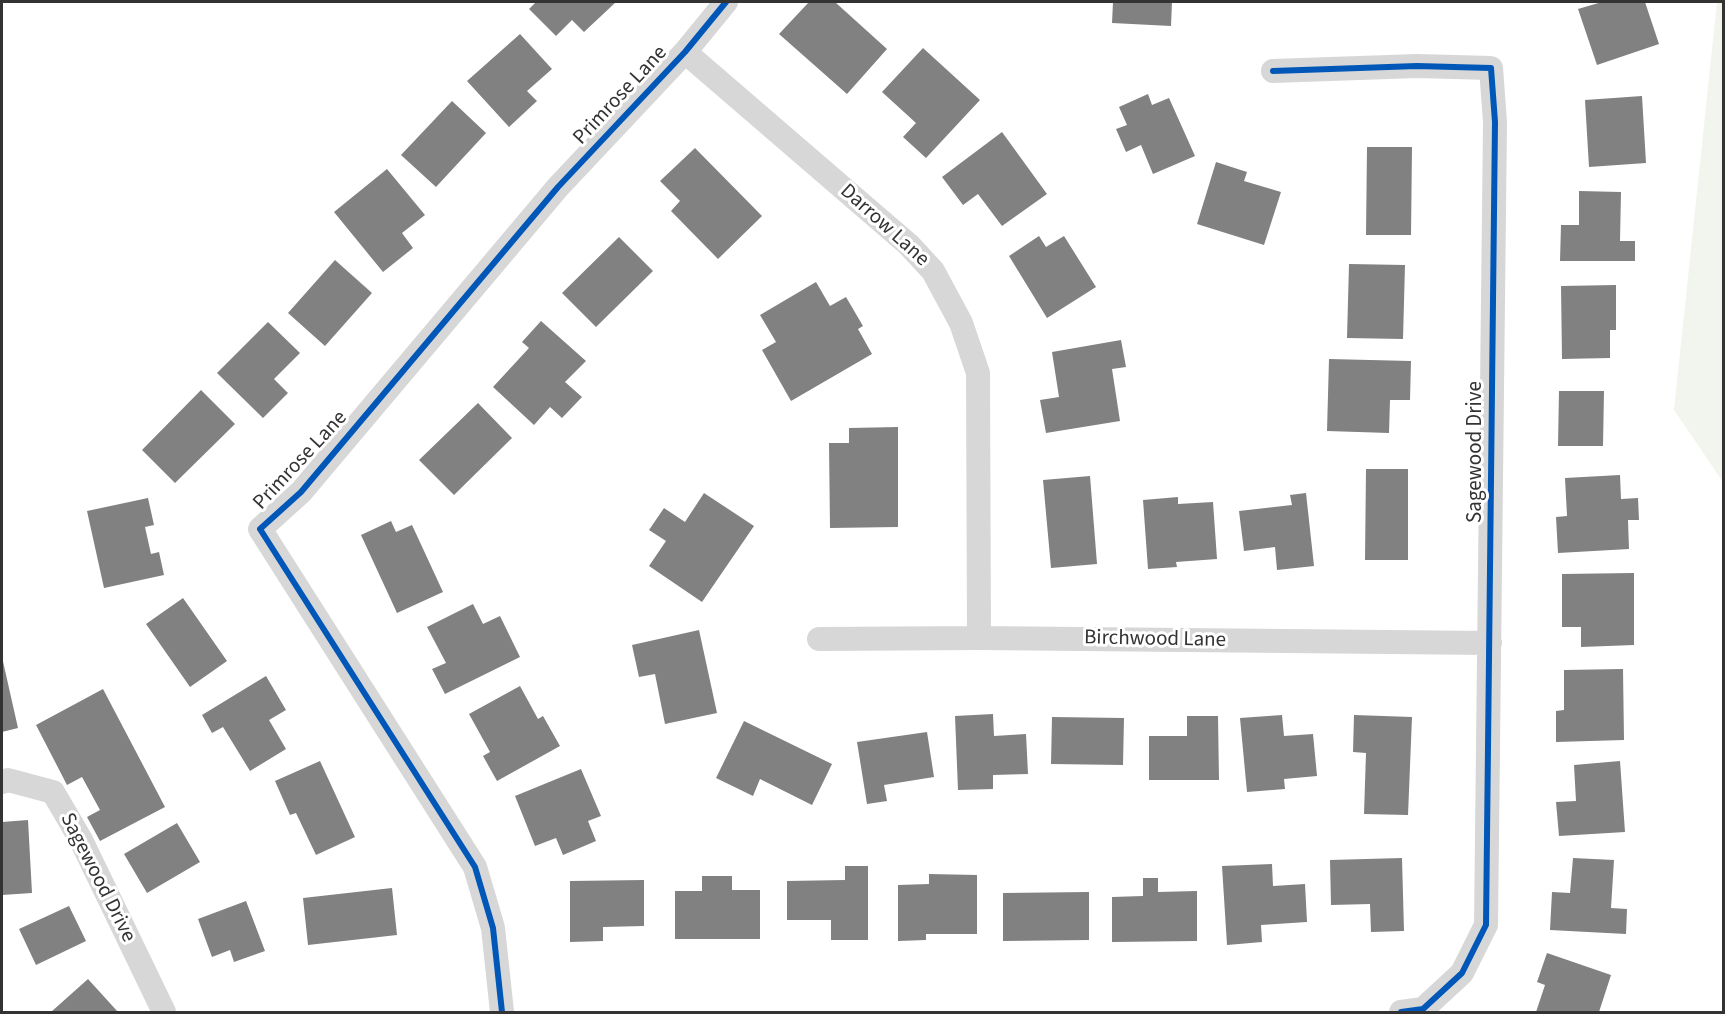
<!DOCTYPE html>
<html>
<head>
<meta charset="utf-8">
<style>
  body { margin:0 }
  #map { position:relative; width:1725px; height:1014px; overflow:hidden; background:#fff; font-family:"Source Sans 3",sans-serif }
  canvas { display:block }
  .frame { position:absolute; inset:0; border:3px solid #333; pointer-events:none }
</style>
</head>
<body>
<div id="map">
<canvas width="1725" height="1014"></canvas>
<div class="frame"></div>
</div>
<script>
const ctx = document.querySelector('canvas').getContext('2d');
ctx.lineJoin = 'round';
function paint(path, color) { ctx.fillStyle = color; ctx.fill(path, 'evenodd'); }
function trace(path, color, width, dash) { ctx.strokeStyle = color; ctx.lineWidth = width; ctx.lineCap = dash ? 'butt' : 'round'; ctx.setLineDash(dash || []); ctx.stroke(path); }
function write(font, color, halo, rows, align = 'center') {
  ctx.font = font + ' "Source Sans 3",sans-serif'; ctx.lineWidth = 6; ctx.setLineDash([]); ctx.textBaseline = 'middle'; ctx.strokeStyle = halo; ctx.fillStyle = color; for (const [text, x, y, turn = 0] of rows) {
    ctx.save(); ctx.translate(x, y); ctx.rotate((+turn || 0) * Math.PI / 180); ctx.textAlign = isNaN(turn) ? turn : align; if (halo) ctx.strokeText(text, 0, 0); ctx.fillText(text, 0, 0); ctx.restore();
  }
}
const green = new Path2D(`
  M1717,2H1724L1723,482L1674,410Z`);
const building = new Path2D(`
  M536,2H616L584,32L572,20L556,36L529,9Z
  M809,2H835L887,49L847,94L779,34Z
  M1113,2H1172L1171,26L1112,23Z
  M1602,2H1645L1659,44L1597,65L1578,9Z
  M520,34L552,69L527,91L537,101L509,127L467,81Z
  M923,48L980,100L926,158L903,137L916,123L882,92Z
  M1148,94L1152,105L1169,98L1195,156L1153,174L1141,145L1126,152L1116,129L1127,125L1119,107Z
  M1642,96L1646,163L1589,167L1585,100Z
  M452,101L486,133L436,187L401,155Z
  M1002,132L1047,194L1002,226L978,194L963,205L942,177Z
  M1367,147H1412L1411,235H1366Z
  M695,148L762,216L718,259L671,211L680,201L660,181Z
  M1216,162L1247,172L1244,181L1281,192L1264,245L1197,224Z
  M387,169L425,215L402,233L413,248L383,272L334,212Z
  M1579,191L1621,192L1620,241H1635V261H1560L1561,225H1579Z
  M1039,236L1046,247L1064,236L1096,287L1047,318L1009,256Z
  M619,237L653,271L596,327L562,293Z
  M335,260L372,293L325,346L288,313Z
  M1349,264L1405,265L1403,339L1347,338Z
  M816,282L830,306L846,297L863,326L858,329L872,354L791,401L762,350L776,342L760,315Z
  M1616,285V330H1610V358L1562,359L1561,286Z
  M541,321L586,361L565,382L582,397L562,418L550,407L534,425L493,387L529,348L522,342Z
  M268,322L300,353L274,379L288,393L263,418L217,373Z
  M1121,340L1126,367L1112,369L1120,421L1046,433L1040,400L1059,397L1052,352Z
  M1329,359L1411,361L1410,400H1390L1389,433L1327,431Z
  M201,390L235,424L175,483L142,450Z
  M1559,391H1604L1603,446H1558Z
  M478,403L512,438L454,495L419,460Z
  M898,427V527L830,528L829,443H849V428Z
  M1366,469H1408V560H1365Z
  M1620,475L1621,499L1638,498L1639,520H1628L1629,549L1558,553L1556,517L1567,516L1565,478Z
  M1090,476L1097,564L1051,568L1043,480Z
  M704,493L754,526L702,602L649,566L666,541L649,530L664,508L685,522Z
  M1306,493L1314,566L1277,570L1275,547L1244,551L1239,511L1292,505L1290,495Z
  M1178,497V504L1213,502L1217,559L1176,562L1177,567L1148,569L1143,500Z
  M148,498L154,525L145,527L151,554L159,552L164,575L104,588L87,511Z
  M391,521L396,532L412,525L443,592L397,613L361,535Z
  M1634,573V645L1581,647V627H1562V574Z
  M183,598L227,661L190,687L146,624Z
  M473,604L483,624L500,616L520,657L445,694L432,669L446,663L427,627Z
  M699,630L717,713L665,724L655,674L639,677L632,645Z
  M2,657L18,728L2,732Z
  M1623,669L1624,740L1556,742V711L1564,710V670Z
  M266,676L286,710L269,720L286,749L250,771L223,727L212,733L202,715Z
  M520,686L538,719L543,716L560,746L497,781L483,756L490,752L469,714Z
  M103,689L165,807L100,841L87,817L100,810L82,777L67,785L36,725Z
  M993,714L994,736L1026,734L1028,774L993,775V789L958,790L955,716Z
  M1282,715L1284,736L1313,734L1317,776L1284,779L1285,789L1247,792L1240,718Z
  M1354,715L1412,717L1408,815L1364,814L1366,753L1353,752Z
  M1187,716H1218L1219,780H1149V736H1187Z
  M1052,717L1124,718L1123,765L1051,764Z
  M744,721L832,764L812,805L760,779L753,796L716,778Z
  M927,732L934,777L884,785L887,801L867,804L857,742Z
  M320,761L355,837L316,855L296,813L290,815L275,781Z
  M1620,761L1625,832L1559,836L1556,802L1576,801L1574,765Z
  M581,769L601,816L588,821L596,841L563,855L556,838L535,846L515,796Z
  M28,820L32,893L2,895V822Z
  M177,823L200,862L147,893L124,854Z
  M1402,858L1404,931L1371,932L1370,904L1331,905L1330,860Z
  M1573,858L1614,860L1611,908L1627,909L1626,934L1550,930L1552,892L1570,893Z
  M1272,864L1273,886L1305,884L1307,922L1261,925L1262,942L1227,945L1222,866Z
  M845,866H868V940H831V920H787V881L845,880Z
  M929,874L977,875V934H926V940L898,941V885L929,884Z
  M702,876H732V890H760V939H675V891H702Z
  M1143,878H1158V892L1197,891V941L1112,942V897L1143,896Z
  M644,880V926L603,927V941L570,942V881Z
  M392,888L397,935L308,945L303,898Z
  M1089,892V940L1003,941V893Z
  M246,901L265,951L234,962L230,950L212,957L198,919Z
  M69,906L86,941L36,965L19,929Z
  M1547,953L1611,975L1599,1012H1536L1545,985L1537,982Z
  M88,979L118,1012H51Z`);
const street = new Path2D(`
  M685,52L909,245L933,271L961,323L978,373L979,638
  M1273,71L1417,66L1491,68L1495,122L1486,925L1462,973L1423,1009L1401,1012
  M819,639L979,638L1490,643
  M2,782L8,780L53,792L81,840L164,1012
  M502,1012L493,928L475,867L260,529L301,492L558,187L685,52L726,2`);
const cycleway = new Path2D(`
  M1273,71L1417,66L1491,68L1495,122L1486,925L1462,973L1423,1009L1401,1012
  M502,1012L493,928L475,867L260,529L301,492L558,187L685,52L726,2`);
const streetNames = [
  ["Primrose Lane",621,96,-47],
  ["Darrow Lane",884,226,42],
  ["Sagewood Drive",1476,452,-90],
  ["Primrose Lane",301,461,-47],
  ["Birchwood Lane",1155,640,1],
  ["Sagewood Drive",97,878,63]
];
paint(green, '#f1f5ed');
paint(building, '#818181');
trace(street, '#d7d7d7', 24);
trace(cycleway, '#0057b8', 6);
write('21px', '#333', '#fff', streetNames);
</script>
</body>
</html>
